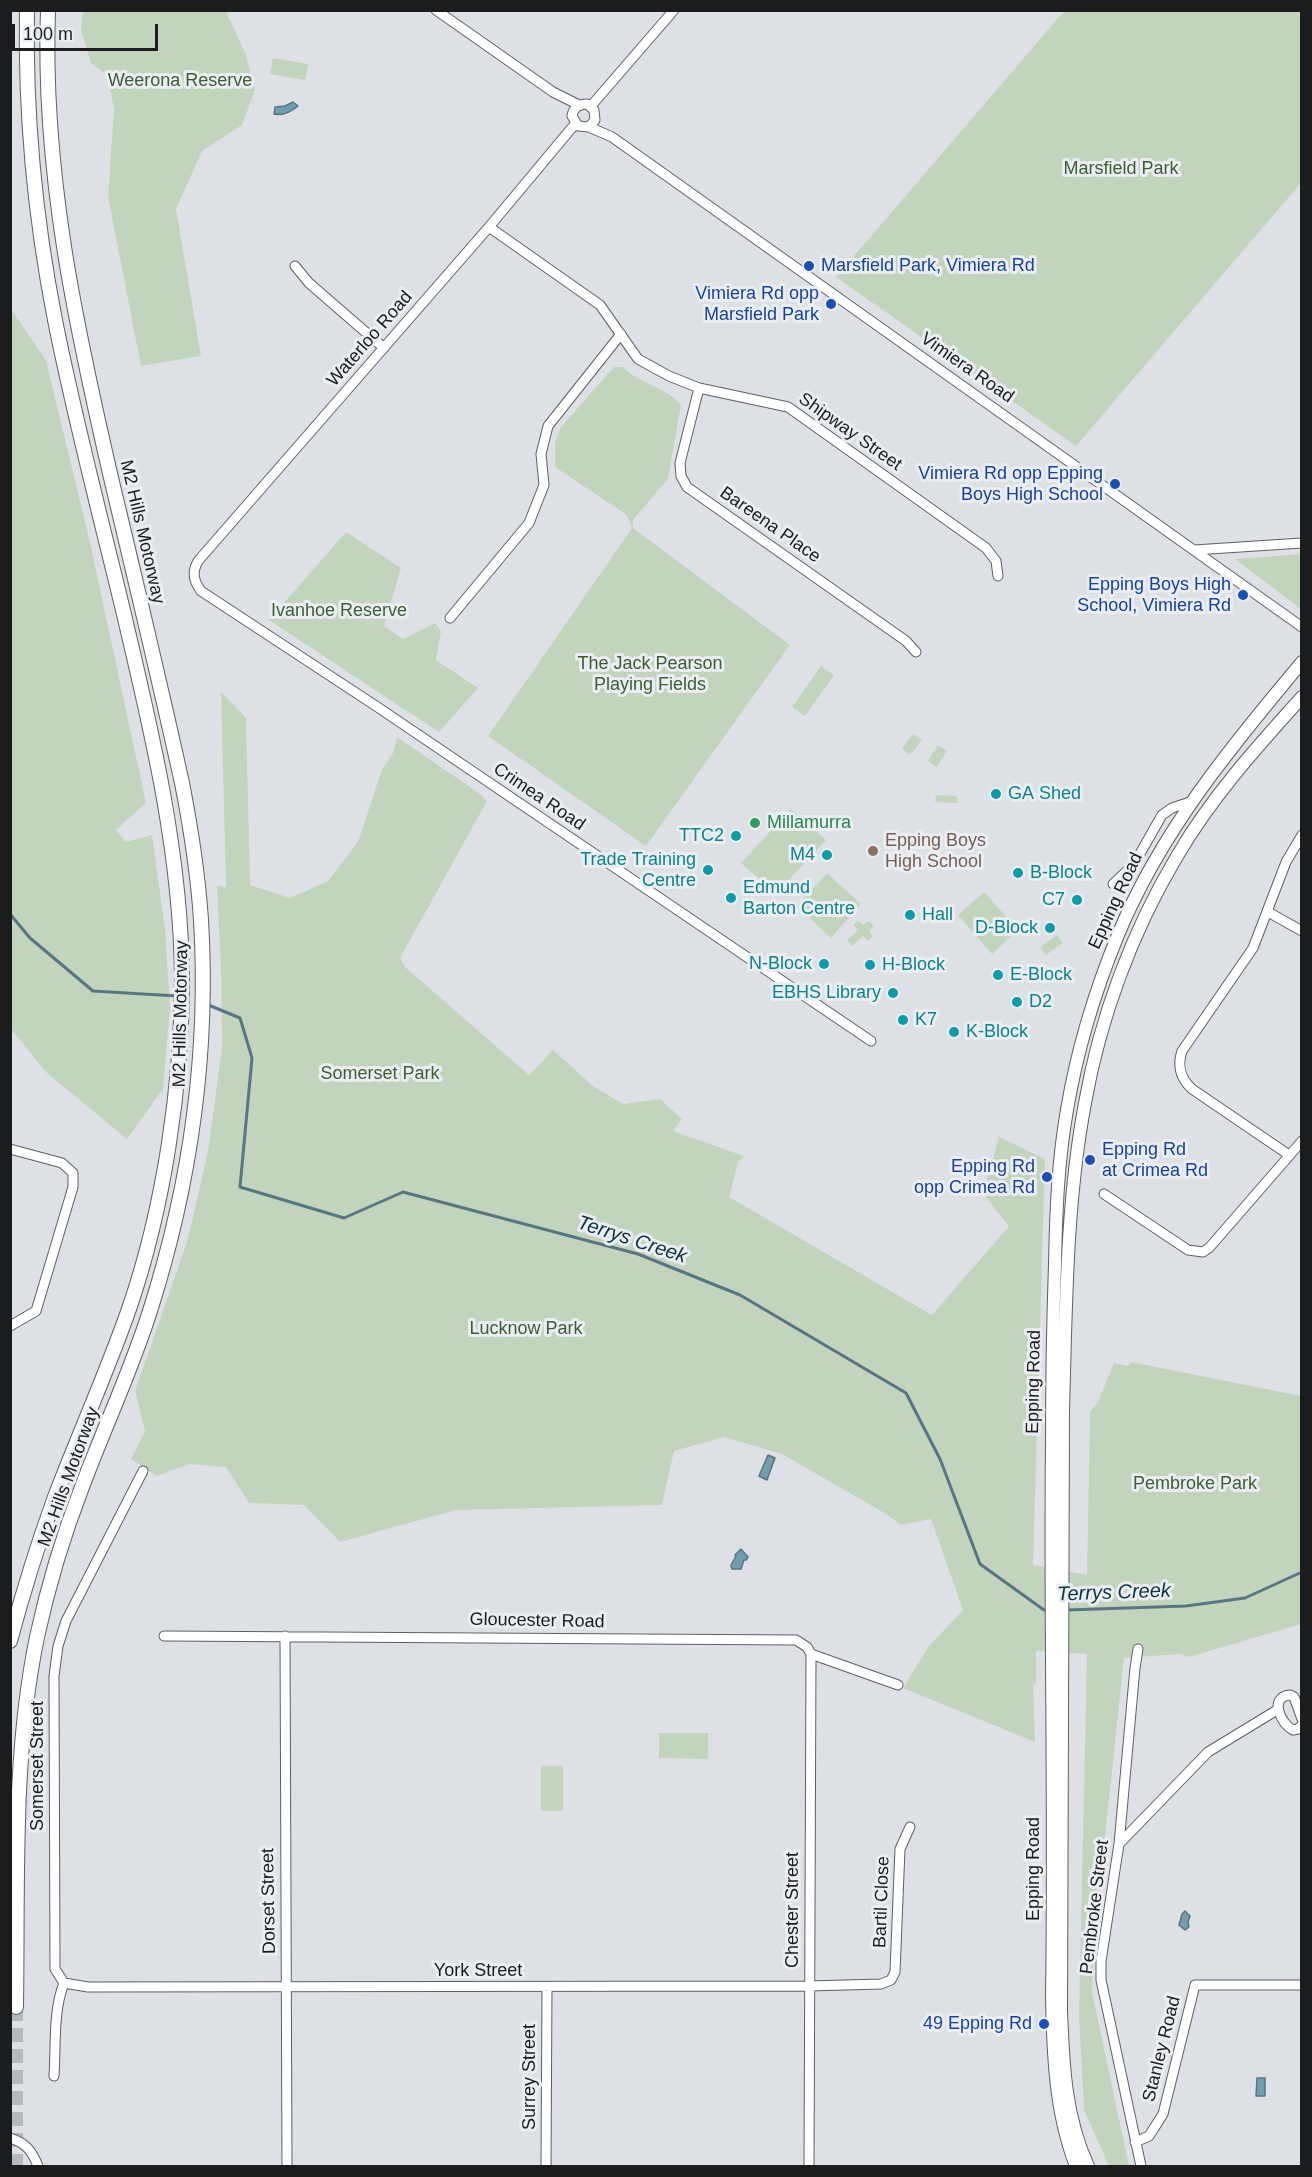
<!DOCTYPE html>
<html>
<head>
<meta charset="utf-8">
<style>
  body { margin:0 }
  #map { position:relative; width:1312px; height:2177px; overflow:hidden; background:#dde1e5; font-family:Helvetica,sans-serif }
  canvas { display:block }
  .frame { position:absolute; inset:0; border:12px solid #1a1c1d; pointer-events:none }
  .scale { position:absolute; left:12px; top:24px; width:146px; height:27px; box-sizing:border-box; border:3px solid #1a1c1d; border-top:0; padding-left:8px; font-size:18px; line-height:21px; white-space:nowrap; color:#1a1c1d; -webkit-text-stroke:4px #eaeef2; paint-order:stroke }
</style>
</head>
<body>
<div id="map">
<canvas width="1312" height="2177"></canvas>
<div class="frame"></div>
<div class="scale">100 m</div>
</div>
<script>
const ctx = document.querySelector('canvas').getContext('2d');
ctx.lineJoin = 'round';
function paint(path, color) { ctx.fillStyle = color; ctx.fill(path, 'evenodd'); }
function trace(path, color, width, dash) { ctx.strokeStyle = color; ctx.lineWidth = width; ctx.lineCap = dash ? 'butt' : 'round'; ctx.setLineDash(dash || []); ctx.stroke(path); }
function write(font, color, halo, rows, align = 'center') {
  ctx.font = font + ' Helvetica,sans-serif'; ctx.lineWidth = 6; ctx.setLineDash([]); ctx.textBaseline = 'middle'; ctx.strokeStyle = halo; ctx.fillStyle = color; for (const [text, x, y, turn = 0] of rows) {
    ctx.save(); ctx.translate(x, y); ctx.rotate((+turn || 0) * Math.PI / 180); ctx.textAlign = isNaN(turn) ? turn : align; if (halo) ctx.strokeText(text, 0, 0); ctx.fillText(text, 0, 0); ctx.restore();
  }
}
const green = new Path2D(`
  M83,11H226L246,55L255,90L242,125L202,151L176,209L201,356L141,366L108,197L114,109L107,75L91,63L81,31Z
  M1064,11H1302L1301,183L1076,446L836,277Z
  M273,58L308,64L305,80L270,74Z
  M10,308L46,360L91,547L146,803L116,830L126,842L152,835L165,929L170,1007L163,1089L127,1139L47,1073L11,1029Z
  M614,367H623C639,384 667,387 681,405L668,479L633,520V528L790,645L646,846L488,736L632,528L627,515L555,467V443L561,427Z
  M346,532L401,568L384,626L403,639L435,623L441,631L436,660L478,688L439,732L269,620Z
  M1301,554V609L1235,559Z
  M821,666L834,675L805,716L792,707Z
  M221,692L246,718L250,885L290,898L328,881L358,842L382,769L393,753L397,737L483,796V798L487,801L400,958L405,967L529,1075L553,1050L593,1086L623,1104L660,1099L682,1119L673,1131L744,1156L738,1162L729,1197L932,1315L1009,1226L983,1194L999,1137L1045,1159L1033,1565L1087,1575L1090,1412L1098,1402L1114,1363L1128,1366L1131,1362L1301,1396V1624L1189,1657L1180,1654L1124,1658L1094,1940L1092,1992L1129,2166H1109L1084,2110L1079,2014L1087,1654L1036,1651V1685L1033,1684L1035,1742L903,1688L929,1646L963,1610L931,1519L901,1525L886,1514L782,1454L724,1437L674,1451L662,1505L456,1510L340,1542L304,1505L249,1503L226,1467L189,1464L157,1476L131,1459L145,1431L135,1391L188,1239L208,1151L222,1048L221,969L217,886L226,887Z
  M913,734L922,740L910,755L902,749Z
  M938,745L947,751L937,767L928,761Z
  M936,795L957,796V803L935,802Z
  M791,809L826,840L776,894L741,863Z
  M827,873L861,904L831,938L797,906Z
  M984,892L1018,930L992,954L958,915Z
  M858,920L863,925L869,921L874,926L869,931L873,936L868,941L863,936L852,946L847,940L858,930L853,925Z
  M1057,935L1063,943L1046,955L1040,947Z
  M659,1733H708V1759L659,1758Z
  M541,1766H563V1811H541Z`);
const water = new Path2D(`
  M293,102L298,106C291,112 283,116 274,114L275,107L285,106Z
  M768,1455L775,1458L767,1480L759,1476Z
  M741,1549L748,1557L746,1560H744L741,1569H732L731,1565L736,1556L735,1555Z
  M1185,1911L1190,1916L1188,1922L1189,1927L1185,1930L1179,1925L1182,1914Z
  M1257,2078H1265V2096H1256Z`);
const stream = new Path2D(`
  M10,914L30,938L93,991L177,996
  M206,1004L240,1018L252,1058L240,1187L344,1218L403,1192L638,1254L740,1295L906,1393L940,1459L980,1564L1044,1610H1048
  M1067,1610L1186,1606L1245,1598L1302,1572`);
const highwayTunnel = new Path2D(`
  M16,2007V2166`);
const minor = new Path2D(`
  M436,10L553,92L579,105
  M591,106L674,10
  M575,124L489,227L198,561C192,572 193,580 201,591L379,708L871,1041
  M589,127L595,120L594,110L587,104C579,104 573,108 572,116L578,126L589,127L612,137L1302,627
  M489,227L600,305L638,359L669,376L699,388L788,407L986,548L996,561L998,576
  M295,266L309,283L384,348
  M699,388L680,463L681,476L687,487L906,641L916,652
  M1194,550L1302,543
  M450,618L529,523L544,485L541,454L548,426L621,334
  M1113,884L1129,869L1137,859L1162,815L1172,808L1190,802
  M1268,912L1302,931
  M10,1149L62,1163L73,1173V1187L36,1311L10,1326
  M1289,1155L1192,1089C1180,1078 1177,1066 1182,1051L1253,948L1286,862L1302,835
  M1104,1194L1188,1250L1203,1252L1209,1248L1302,1141
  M164,1636L796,1640L807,1647L811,1654L898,1685
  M285,1636L287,2166
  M1138,1649L1135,1668L1119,1844L1101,1961V1980L1141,2166
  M1302,1719L1294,1697L1290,1695C1268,1697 1281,1724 1293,1730L1298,1729L1302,1725
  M1119,1844L1208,1752L1277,1710
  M64,1983L88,1987L809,1986L881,1984L891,1980L895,1972L900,1849L910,1827
  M54,2076C56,2045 53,2011 64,1983L55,1969L54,1676L58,1646L66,1621L143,1471
  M10,2138C26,2143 32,2151 38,2166
  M1135,2142L1149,2136L1163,2114L1195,1985H1302
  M546,2166L547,1987
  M809,2166L811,1654`);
const major = new Path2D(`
  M1076,2166C1055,2112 1053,2053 1052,1995C1055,1810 1050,1625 1052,1440C1052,1381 1053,1322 1055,1264C1056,1212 1058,1161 1067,1110C1077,1050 1095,991 1118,935C1161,831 1231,747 1302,662
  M1088,2166C1065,2117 1063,2063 1061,2010L1063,1411C1066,1309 1066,1204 1085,1103C1100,1018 1132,932 1176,858C1210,799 1256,748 1302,697`);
const highway = new Path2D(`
  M10,1641C23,1592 38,1544 55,1497C79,1434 107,1372 129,1309C164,1207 182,1086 182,978C181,851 151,729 122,606C99,511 74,416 55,320C35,218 25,114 27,10
  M16,2007C18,1884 12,1758 37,1637C48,1586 63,1536 82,1487C104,1428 131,1371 150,1311C190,1185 209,1053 201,920C198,874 191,829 182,783C160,683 136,583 112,482C76,327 42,171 48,10`);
const markers = [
  [809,266,6,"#1a4fb4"],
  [831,304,6,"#1a4fb4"],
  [1115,484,6,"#1a4fb4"],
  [1243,595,6,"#1a4fb4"],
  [996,794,6,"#0f9aa8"],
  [755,823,6,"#2e9e5b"],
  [736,836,6,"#0f9aa8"],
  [873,851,6,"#8d6e63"],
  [827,855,6,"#0f9aa8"],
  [708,870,6,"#0f9aa8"],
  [1018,873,6,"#0f9aa8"],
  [731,898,6,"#0f9aa8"],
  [1077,900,6,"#0f9aa8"],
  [910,915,6,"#0f9aa8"],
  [1050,928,6,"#0f9aa8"],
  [824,964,6,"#0f9aa8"],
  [870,965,6,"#0f9aa8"],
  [998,975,6,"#0f9aa8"],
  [893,993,6,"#0f9aa8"],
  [1017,1002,6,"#0f9aa8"],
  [903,1020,6,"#0f9aa8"],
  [954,1032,6,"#0f9aa8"],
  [1090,1160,6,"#1a4fb4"],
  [1047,1177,6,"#1a4fb4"],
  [1044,2024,6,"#1a4fb4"]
];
const parkNames = [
  ["Weerona Reserve",180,81],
  ["Marsfield Park",1121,169],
  ["Ivanhoe Reserve",339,611],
  ["The Jack Pearson",650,664],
  ["Playing Fields",650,685],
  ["Somerset Park",380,1074],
  ["Lucknow Park",526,1329],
  ["Pembroke Park",1195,1484]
];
const transitNames = [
  ["Marsfield Park, Vimiera Rd",821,266,"left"],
  ["Vimiera Rd opp",819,294],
  ["Marsfield Park",819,315],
  ["Vimiera Rd opp Epping",1103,474],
  ["Boys High School",1103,495],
  ["Epping Boys High",1231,585],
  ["School, Vimiera Rd",1231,606],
  ["Epping Rd",1102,1150,"left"],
  ["at Crimea Rd",1102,1171,"left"],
  ["Epping Rd",1035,1167],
  ["opp Crimea Rd",1035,1188],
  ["49 Epping Rd",1032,2024]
];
const streetNames = [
  ["Waterloo Road",370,339,-49],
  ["Vimiera Road",967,368,35],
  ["Shipway Street",850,432,35],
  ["Bareena Place",770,525,35],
  ["M2 Hills Motorway",142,532,77],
  ["Crimea Road",539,797,34],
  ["Epping Road",1116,901,-65],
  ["M2 Hills Motorway",181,1014,-89],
  ["Epping Road",1034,1382,-89],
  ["M2 Hills Motorway",69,1477,-70],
  ["Gloucester Road",537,1621,1],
  ["Somerset Street",38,1766,-90],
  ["Epping Road",1034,1869,-90],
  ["Dorset Street",269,1901,-91],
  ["Bartil Close",882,1902,-88],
  ["Pembroke Street",1095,1907,-83],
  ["Chester Street",793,1910,-90],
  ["York Street",478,1971],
  ["Stanley Road",1162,2049,-76],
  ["Surrey Street",530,2077,-90]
];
const cultureNames = [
  ["GA Shed",1008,794],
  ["TTC2",724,836,"right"],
  ["M4",815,855,"right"],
  ["Trade Training",696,860,"right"],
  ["Centre",696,881,"right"],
  ["B-Block",1030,873],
  ["Edmund",743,888],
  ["Barton Centre",743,909],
  ["C7",1065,900,"right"],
  ["Hall",922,915],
  ["D-Block",1038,928,"right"],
  ["N-Block",812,964,"right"],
  ["H-Block",882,965],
  ["E-Block",1010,975],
  ["EBHS Library",881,993,"right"],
  ["D2",1029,1002],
  ["K7",915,1020],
  ["K-Block",966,1032]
];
const leisureNames = [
  ["Millamurra",767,823]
];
const educationNames = [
  ["Epping Boys",885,841],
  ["High School",885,862]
];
const waterNames = [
  ["Terrys Creek",632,1240,18],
  ["Terrys Creek",1114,1593,-2]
];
paint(green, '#c3d4bd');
paint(water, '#729dac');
trace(water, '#587681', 1.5);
trace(stream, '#587681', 3);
trace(highwayTunnel, '#b6babd', 14, [14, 7]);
trace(minor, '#5d6063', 11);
trace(major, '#5d6063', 14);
trace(highway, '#5d6063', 16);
trace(minor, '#fff', 9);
trace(major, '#fff', 12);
trace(highway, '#fff', 14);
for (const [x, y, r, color] of markers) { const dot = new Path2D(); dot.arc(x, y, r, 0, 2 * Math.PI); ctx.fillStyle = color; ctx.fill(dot); trace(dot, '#eaeef2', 2); }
write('18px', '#3c5e30', '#eaeef2', parkNames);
write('18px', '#164399', '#eaeef2', transitNames, 'right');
write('18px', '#1a1c1d', '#eaeef2', streetNames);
write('18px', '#0d838f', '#eaeef2', cultureNames, 'left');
write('18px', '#27864d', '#eaeef2', leisureNames, 'left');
write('18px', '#785e54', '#eaeef2', educationNames, 'left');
write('italic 20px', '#09343f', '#eaeef2', waterNames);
</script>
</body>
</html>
